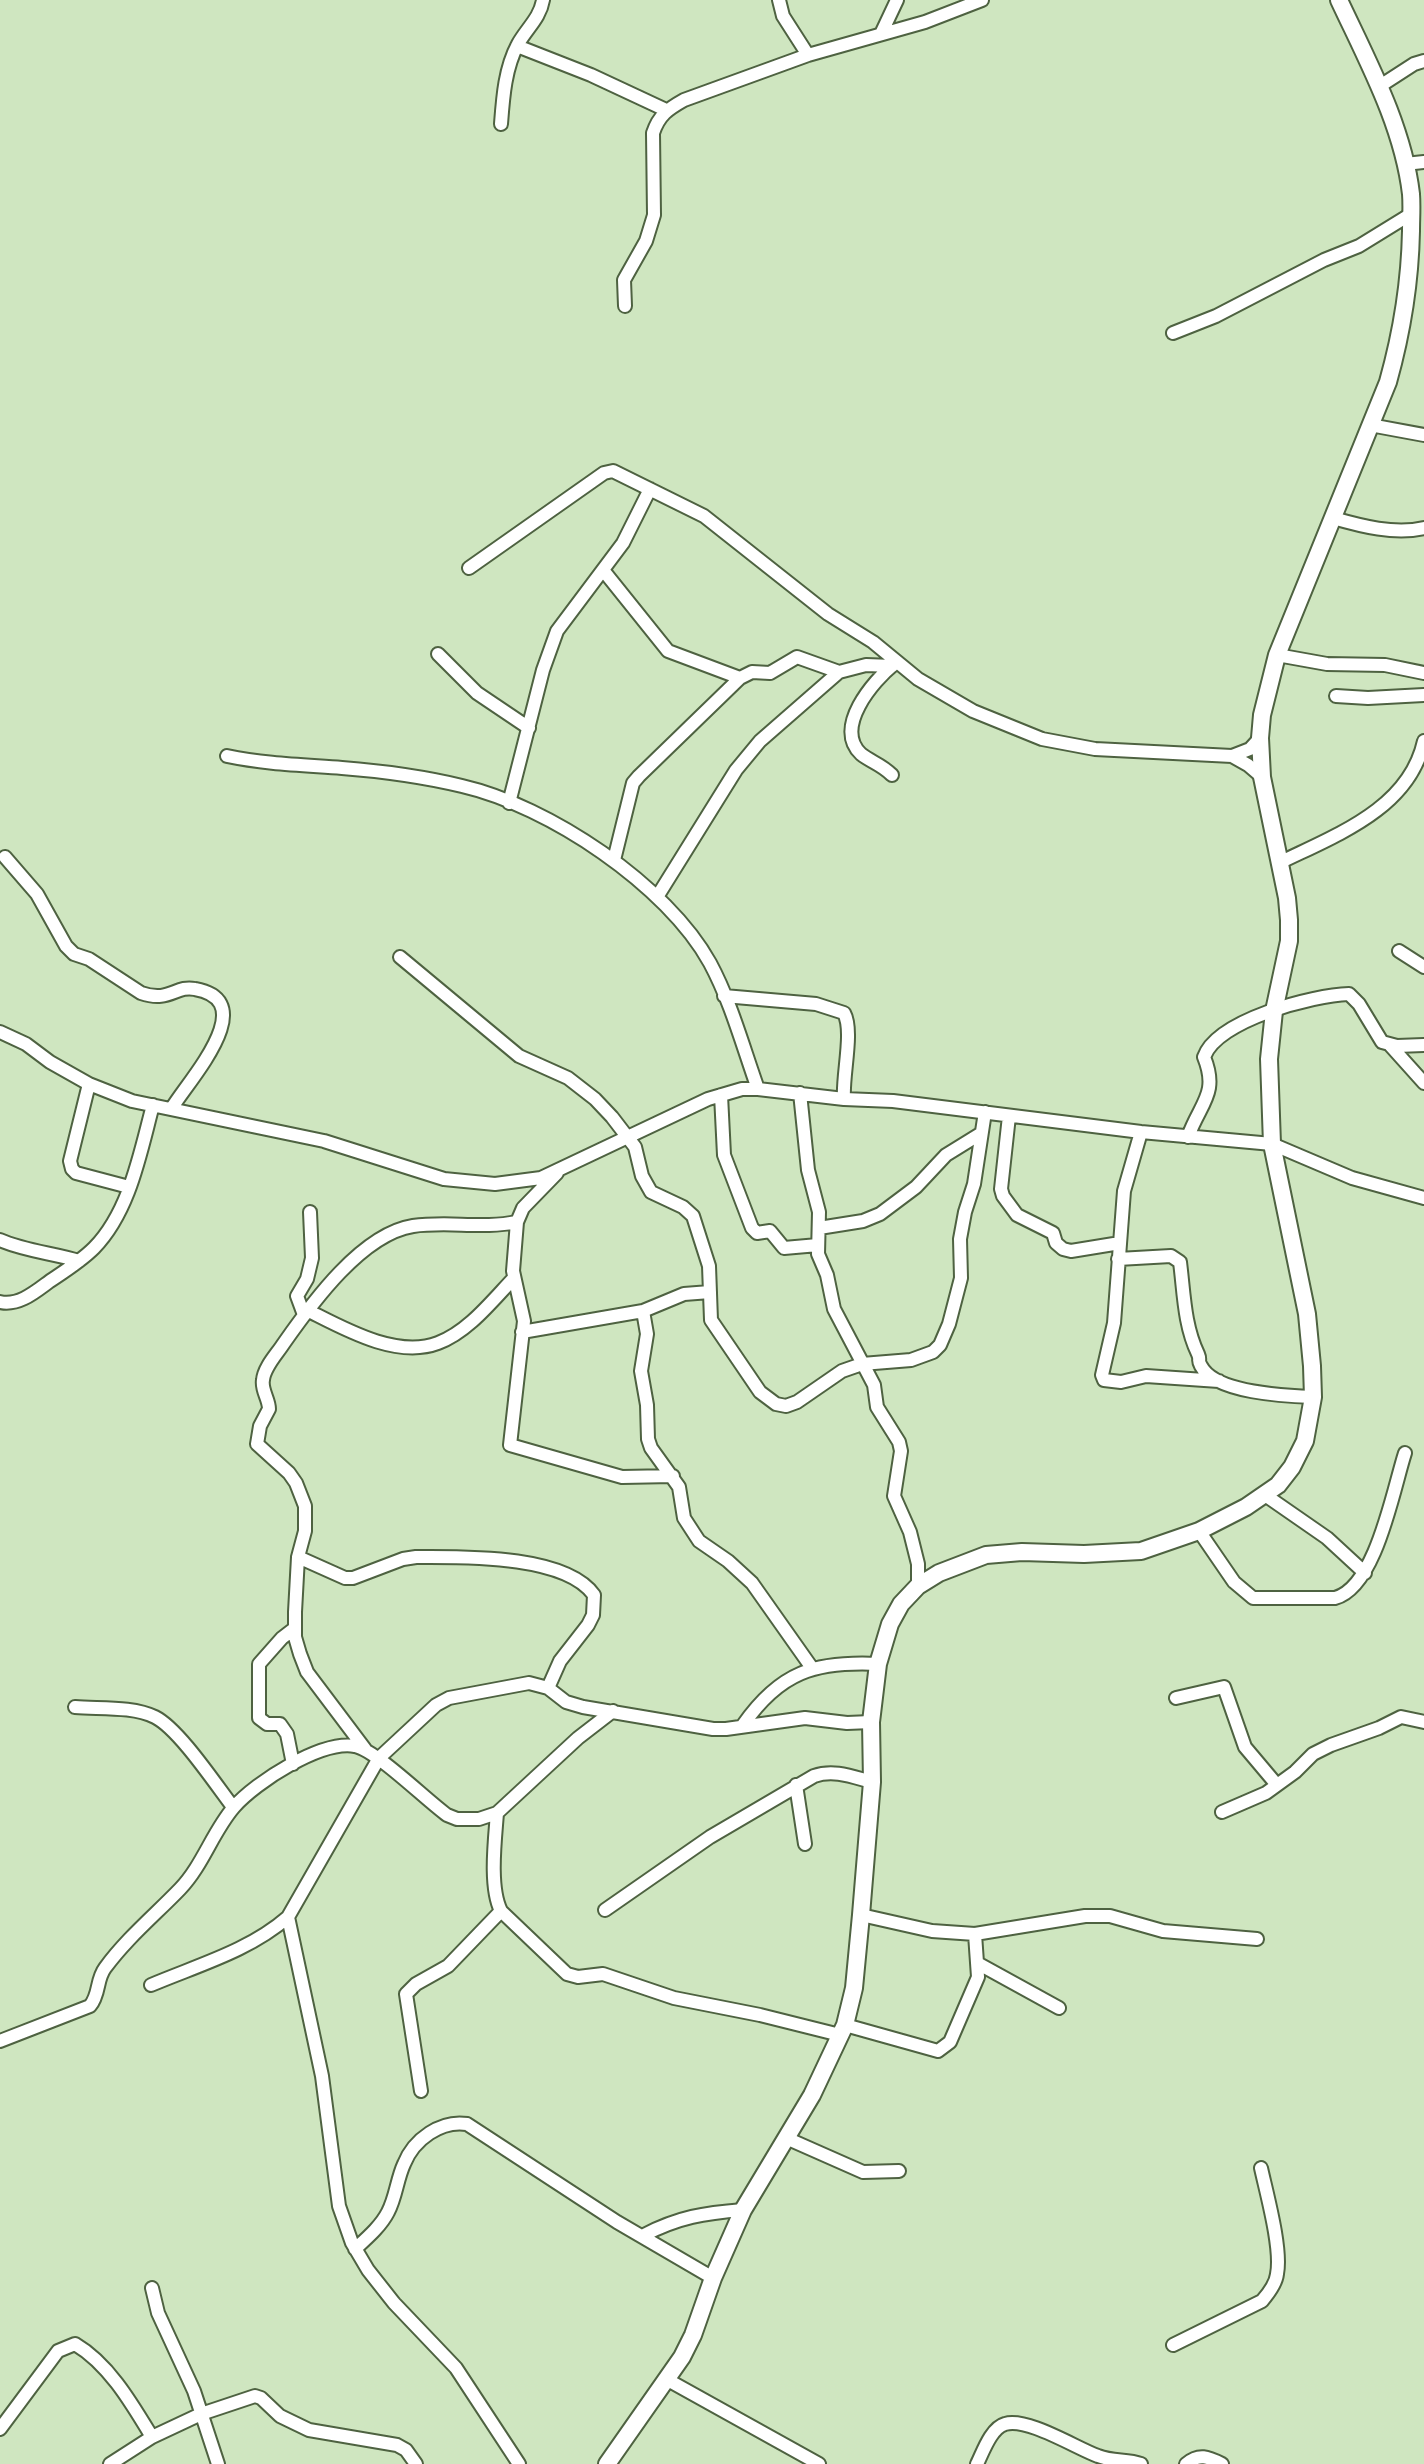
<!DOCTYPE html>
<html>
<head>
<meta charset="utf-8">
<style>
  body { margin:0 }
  canvas { display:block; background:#cfe6c0 }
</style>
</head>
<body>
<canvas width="1424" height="2464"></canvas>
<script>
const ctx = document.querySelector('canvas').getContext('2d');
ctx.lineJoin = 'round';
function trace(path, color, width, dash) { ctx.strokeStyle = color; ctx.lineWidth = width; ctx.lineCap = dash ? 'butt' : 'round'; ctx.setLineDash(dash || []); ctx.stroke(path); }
const minor = new Path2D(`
  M779,0L783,16L808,55
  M881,34L897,0
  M517,46L591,75L666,110
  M1380,86L1414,64L1424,61
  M501,124C503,97 505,68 518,44C527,28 540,18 543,0
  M1405,164L1424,162
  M625,306L624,280L646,241L654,215L653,133C659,115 668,109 684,100L808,55L925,22L982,0
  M1173,333L1216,316L1324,260L1359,246L1411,214
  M1370,425L1424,435
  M1333,518C1361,526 1395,535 1424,528
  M469,568L604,473L613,471L704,516L828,614L873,642L918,679L973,711L1042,739L1095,749L1232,756L1248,765L1262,777
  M603,570L668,651L740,678
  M438,654L477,693L529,728
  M1277,655L1327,664L1385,665L1424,673
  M1336,696L1368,698L1424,695
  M227,756C265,764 302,765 342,768C380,771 425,777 462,786C549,806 667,885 710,963C731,1002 743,1047 758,1089
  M1232,756L1250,749L1260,738
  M892,775C881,764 871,762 861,754C833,728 873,681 894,664
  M509,803L543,670L557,631L623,543L650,489
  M5,857L37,894L66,946L74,954L89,959L141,993C170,1003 175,985 195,989C263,1001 188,1081 172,1108
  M614,860L633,783L639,776L740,678L752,672L770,673L797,657L839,672
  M1279,863C1336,835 1409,809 1424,741
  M657,897L736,770L760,741L839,672L866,665L892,666
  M1399,951L1424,967
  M400,957L519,1056L568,1078L595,1099L612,1117L635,1147L642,1176L651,1192L683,1207L693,1216L709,1266L711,1320L760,1392L776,1404L786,1406L797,1402L842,1371L862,1364L911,1360L933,1352L940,1345L949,1324L961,1278L960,1239L965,1212L974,1184L985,1112
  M724,996L816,1004L844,1013C854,1031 842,1076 844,1099
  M0,1032L26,1044L50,1062L89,1084L132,1101L324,1141L444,1179L495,1184L541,1178L708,1099L742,1089H758L844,1099L893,1101L1141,1132L1272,1144L1352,1178L1424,1198
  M1389,1044L1424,1083
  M89,1084L70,1161L72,1169L76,1173L129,1187
  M800,1093L808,1170L819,1212L818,1254L827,1275L834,1309L874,1385L877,1407L899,1442L901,1451L894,1496L910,1532L918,1564V1586
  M721,1095L724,1155L752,1228L757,1233L770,1231L784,1248L818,1245
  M1009,1116L1001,1189L1003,1196L1017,1215L1053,1233L1056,1243L1063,1249L1071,1251L1120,1243
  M1141,1132L1124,1191L1114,1323L1102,1375L1104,1380L1121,1382L1146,1376L1219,1381
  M1188,1137C1200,1103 1219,1094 1204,1057C1217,1020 1313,995 1349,994L1359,1004L1382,1042L1397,1046L1424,1045
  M557,1173L523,1208L517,1222L513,1271L524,1321L510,1445L622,1477L673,1476
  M819,1228L863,1221L880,1214L916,1187L946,1155L980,1134
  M0,1240C25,1251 53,1253 79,1261
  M1118,1259L1171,1256L1180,1262C1184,1293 1184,1325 1198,1354C1201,1361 1197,1359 1201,1366C1215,1393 1286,1396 1313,1397
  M0,1302C19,1306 35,1292 50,1281C65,1271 81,1261 94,1248C130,1211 140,1153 153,1105
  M307,1310C343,1328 396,1359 438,1343C468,1332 492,1301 514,1278
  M643,1311L684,1294L710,1292
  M304,1315L297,1296L307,1279L312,1258L310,1212
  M522,1332L643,1311L647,1334L641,1371L647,1405L648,1439L651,1448L679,1487L684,1518L699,1541L728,1561L752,1583L812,1668
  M1265,1495L1327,1538L1365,1573
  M1199,1531L1234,1582L1253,1598H1335C1376,1587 1393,1490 1405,1453
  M298,1557L345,1578H353L403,1559L416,1557C461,1557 565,1554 594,1595L593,1615L588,1625L560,1661L548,1688
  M1176,1698L1224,1687L1245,1747L1277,1785
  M75,1707C100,1709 133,1706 155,1717C179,1729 216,1785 233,1807
  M743,1725C780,1672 815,1661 878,1664
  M365,1749L307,1672L300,1654L295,1637V1612L298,1557L305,1531V1506L296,1483L289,1473L257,1444L260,1426L269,1409C269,1399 261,1390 263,1380C264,1367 277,1354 284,1343C312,1303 362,1234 413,1226C448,1221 482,1229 517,1222
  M293,1764L287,1734L280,1724H267L259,1718V1664L282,1638L295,1628
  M796,1785L805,1844
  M1222,1812L1266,1793L1295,1772L1313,1754L1331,1745L1379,1728L1401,1717L1424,1722
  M497,1813C495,1840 489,1887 501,1911L567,1974L578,1977L603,1974L674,1998L760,2015L840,2035
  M605,1910L710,1837L814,1776C834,1769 853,1777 872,1782
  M861,1915L932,1931L975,1934L1085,1916H1110L1163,1931L1257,1939
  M288,1917L322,2076L339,2206L352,2243L368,2270L394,2303L456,2368L519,2464
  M979,1964L1059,2008
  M151,1985C198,1965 249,1951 288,1917L379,1758L436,1705L449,1698L529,1683L548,1688L566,1702L583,1707L713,1729H726L805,1718L847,1723L871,1722
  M845,2025L938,2051L950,2042L978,1977L975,1934
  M0,2041L90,2006C100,1994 96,1980 105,1968C127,1938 155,1915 180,1889C203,1865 213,1831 234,1807C256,1782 321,1740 355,1746C377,1751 425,1799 447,1815L457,1819H479L497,1813L578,1738L613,1711
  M421,2091L406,1994L416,1984L448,1966L501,1911
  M786,2138L863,2172L899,2171
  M644,2235C679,2217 704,2213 743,2210
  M355,2249C367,2238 381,2226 388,2212C396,2197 397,2179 404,2164C414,2139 441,2120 467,2124L617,2222L713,2278
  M152,2288L158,2313L194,2391L218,2464
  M1173,2345L1262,2301C1268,2294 1276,2284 1277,2274C1282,2249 1267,2195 1261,2168
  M666,2379L819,2464
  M0,2429L58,2351L75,2344C109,2364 132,2404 152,2437
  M110,2464L152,2437L201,2414L255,2396L261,2398L280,2416L309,2430L397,2445L406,2450L416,2464
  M977,2464C983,2452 991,2428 1005,2424C1027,2417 1076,2448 1098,2456C1113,2462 1127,2459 1141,2464
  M1186,2464C1199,2453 1208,2457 1222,2464`);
const major = new Path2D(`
  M607,2464L682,2357L693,2335L713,2278L743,2210L812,2095L845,2025L854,1988L861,1915L872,1782L871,1722L878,1664L890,1624L901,1604L918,1586L939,1573L986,1555L1022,1552L1084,1554L1141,1551L1199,1531L1246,1507L1278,1485L1292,1467L1305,1441L1313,1397L1312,1366L1307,1314L1272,1144L1269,1059L1274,1011L1289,941V920L1287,898L1262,777L1260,738L1262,715L1277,655L1388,382C1402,332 1410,283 1411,231C1411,219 1412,206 1411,194C1403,126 1368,62 1339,0`);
trace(minor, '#4e6241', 16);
trace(major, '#4e6241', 20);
trace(minor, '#fff', 12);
trace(major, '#fff', 16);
</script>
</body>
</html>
